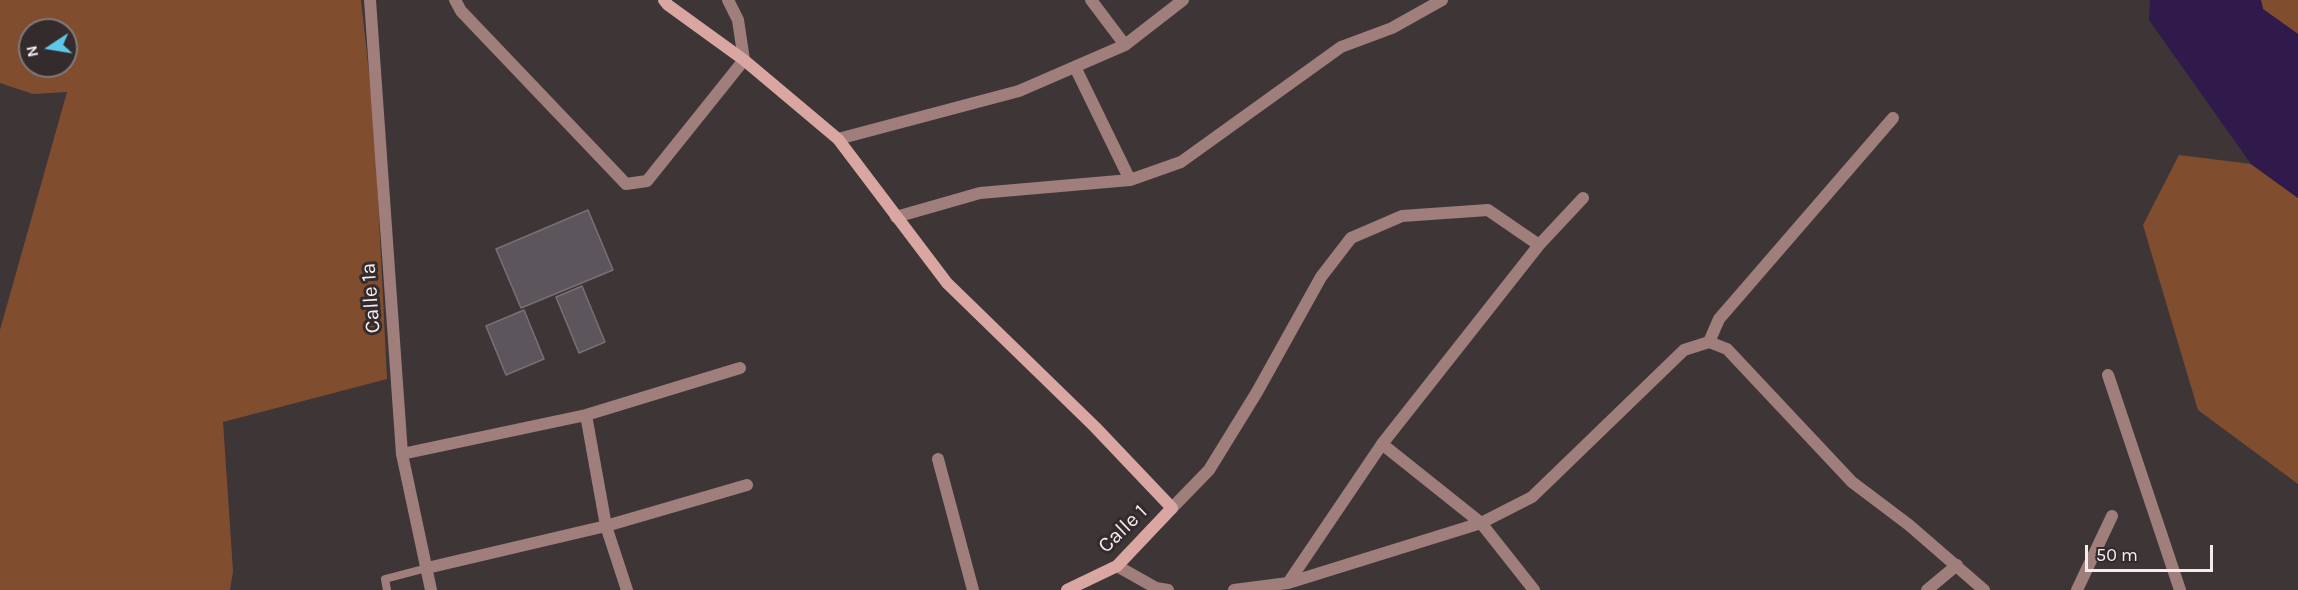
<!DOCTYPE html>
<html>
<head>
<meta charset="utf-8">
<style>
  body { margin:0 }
  #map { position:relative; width:2298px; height:590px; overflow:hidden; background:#3e3537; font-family:Karla,sans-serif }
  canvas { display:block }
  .north { position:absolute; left:18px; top:18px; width:60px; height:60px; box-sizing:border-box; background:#342b2d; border:2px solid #81797b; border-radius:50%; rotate:258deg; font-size:16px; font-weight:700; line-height:24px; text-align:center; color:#f4edef }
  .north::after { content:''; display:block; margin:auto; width:21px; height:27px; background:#5cc7e7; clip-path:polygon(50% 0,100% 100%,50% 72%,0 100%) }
  .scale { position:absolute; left:2085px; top:545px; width:128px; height:27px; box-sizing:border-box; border:3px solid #f4edef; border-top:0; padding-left:8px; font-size:18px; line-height:21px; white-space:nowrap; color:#f4edef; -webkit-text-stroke:4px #342b2d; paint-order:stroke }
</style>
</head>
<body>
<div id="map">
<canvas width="2298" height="590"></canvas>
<div class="north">N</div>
<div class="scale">50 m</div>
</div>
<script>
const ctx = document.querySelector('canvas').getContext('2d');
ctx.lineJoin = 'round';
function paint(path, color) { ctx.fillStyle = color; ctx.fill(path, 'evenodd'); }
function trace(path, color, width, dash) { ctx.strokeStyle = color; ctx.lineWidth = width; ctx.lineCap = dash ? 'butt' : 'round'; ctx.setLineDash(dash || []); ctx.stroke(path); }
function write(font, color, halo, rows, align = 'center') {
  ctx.font = font + ' Karla,sans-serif'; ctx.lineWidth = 6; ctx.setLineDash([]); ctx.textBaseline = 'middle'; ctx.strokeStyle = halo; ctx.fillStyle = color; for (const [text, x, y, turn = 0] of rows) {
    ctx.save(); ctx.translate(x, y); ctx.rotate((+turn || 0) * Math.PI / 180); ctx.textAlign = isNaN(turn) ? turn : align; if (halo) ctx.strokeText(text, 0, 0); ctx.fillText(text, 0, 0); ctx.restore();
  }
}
const green = new Path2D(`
  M0,0H361L374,118L387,379L223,422L233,571L230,590H0V330L67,92L33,94L0,83ZM30,30H66V66H30Z
  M2261,0H2298V34L2263,9Z
  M2179,155L2251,164L2298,198V484L2198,410L2143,225Z`);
const water = new Path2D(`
  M2150,0H2261L2263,9L2298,34V198L2251,164L2149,20Z`);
const building = new Path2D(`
  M588,210L613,270L521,308L496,249Z
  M582,286L605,342L579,353L556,297Z
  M524,310L544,359L506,375L486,326Z`);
const service = new Path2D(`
  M387,590L385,579L427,568`);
const minor = new Path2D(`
  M370,0L402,454L431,590
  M455,0L461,11L626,184L647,181L744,60L738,20L728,0
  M1091,0L1125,45
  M1075,67L1130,180
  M838,139L1019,91L1125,45L1183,0
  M896,217L980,193L1130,180L1181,162L1341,47L1392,28L1442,0
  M1709,342L1719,319L1893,118
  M2108,375L2180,590
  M586,415L606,526L627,590
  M1382,444L1481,523L1534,590
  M402,454L586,415L740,368
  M938,459L973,590
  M1172,508L1209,470L1257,392L1321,277L1351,238L1402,216L1488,210L1539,245
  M1117,566L1156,588L1168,590
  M427,568L606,526L747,485
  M1288,583L1382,444L1539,245L1583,198
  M1234,590L1288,583L1481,523L1532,497L1684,350L1709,342L1727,349L1852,482L1909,525L1984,590
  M1927,590L1957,565
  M2077,590L2112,516`);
const secondary = new Path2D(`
  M664,0L668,5L744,60L838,139L947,283L1095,427L1172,508L1117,566L1067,590`);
const streetNames = [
  ["Calle 1a",371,298,-94],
  ["Calle 1",1123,529,-44]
];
paint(green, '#804e2f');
paint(water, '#30194b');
paint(building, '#5d555c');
trace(building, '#787077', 1.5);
trace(service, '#9f7e7b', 8);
trace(minor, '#9f7e7b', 12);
trace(secondary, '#d9a6a1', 12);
write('21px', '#f4edef', '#342b2d', streetNames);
</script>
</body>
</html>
